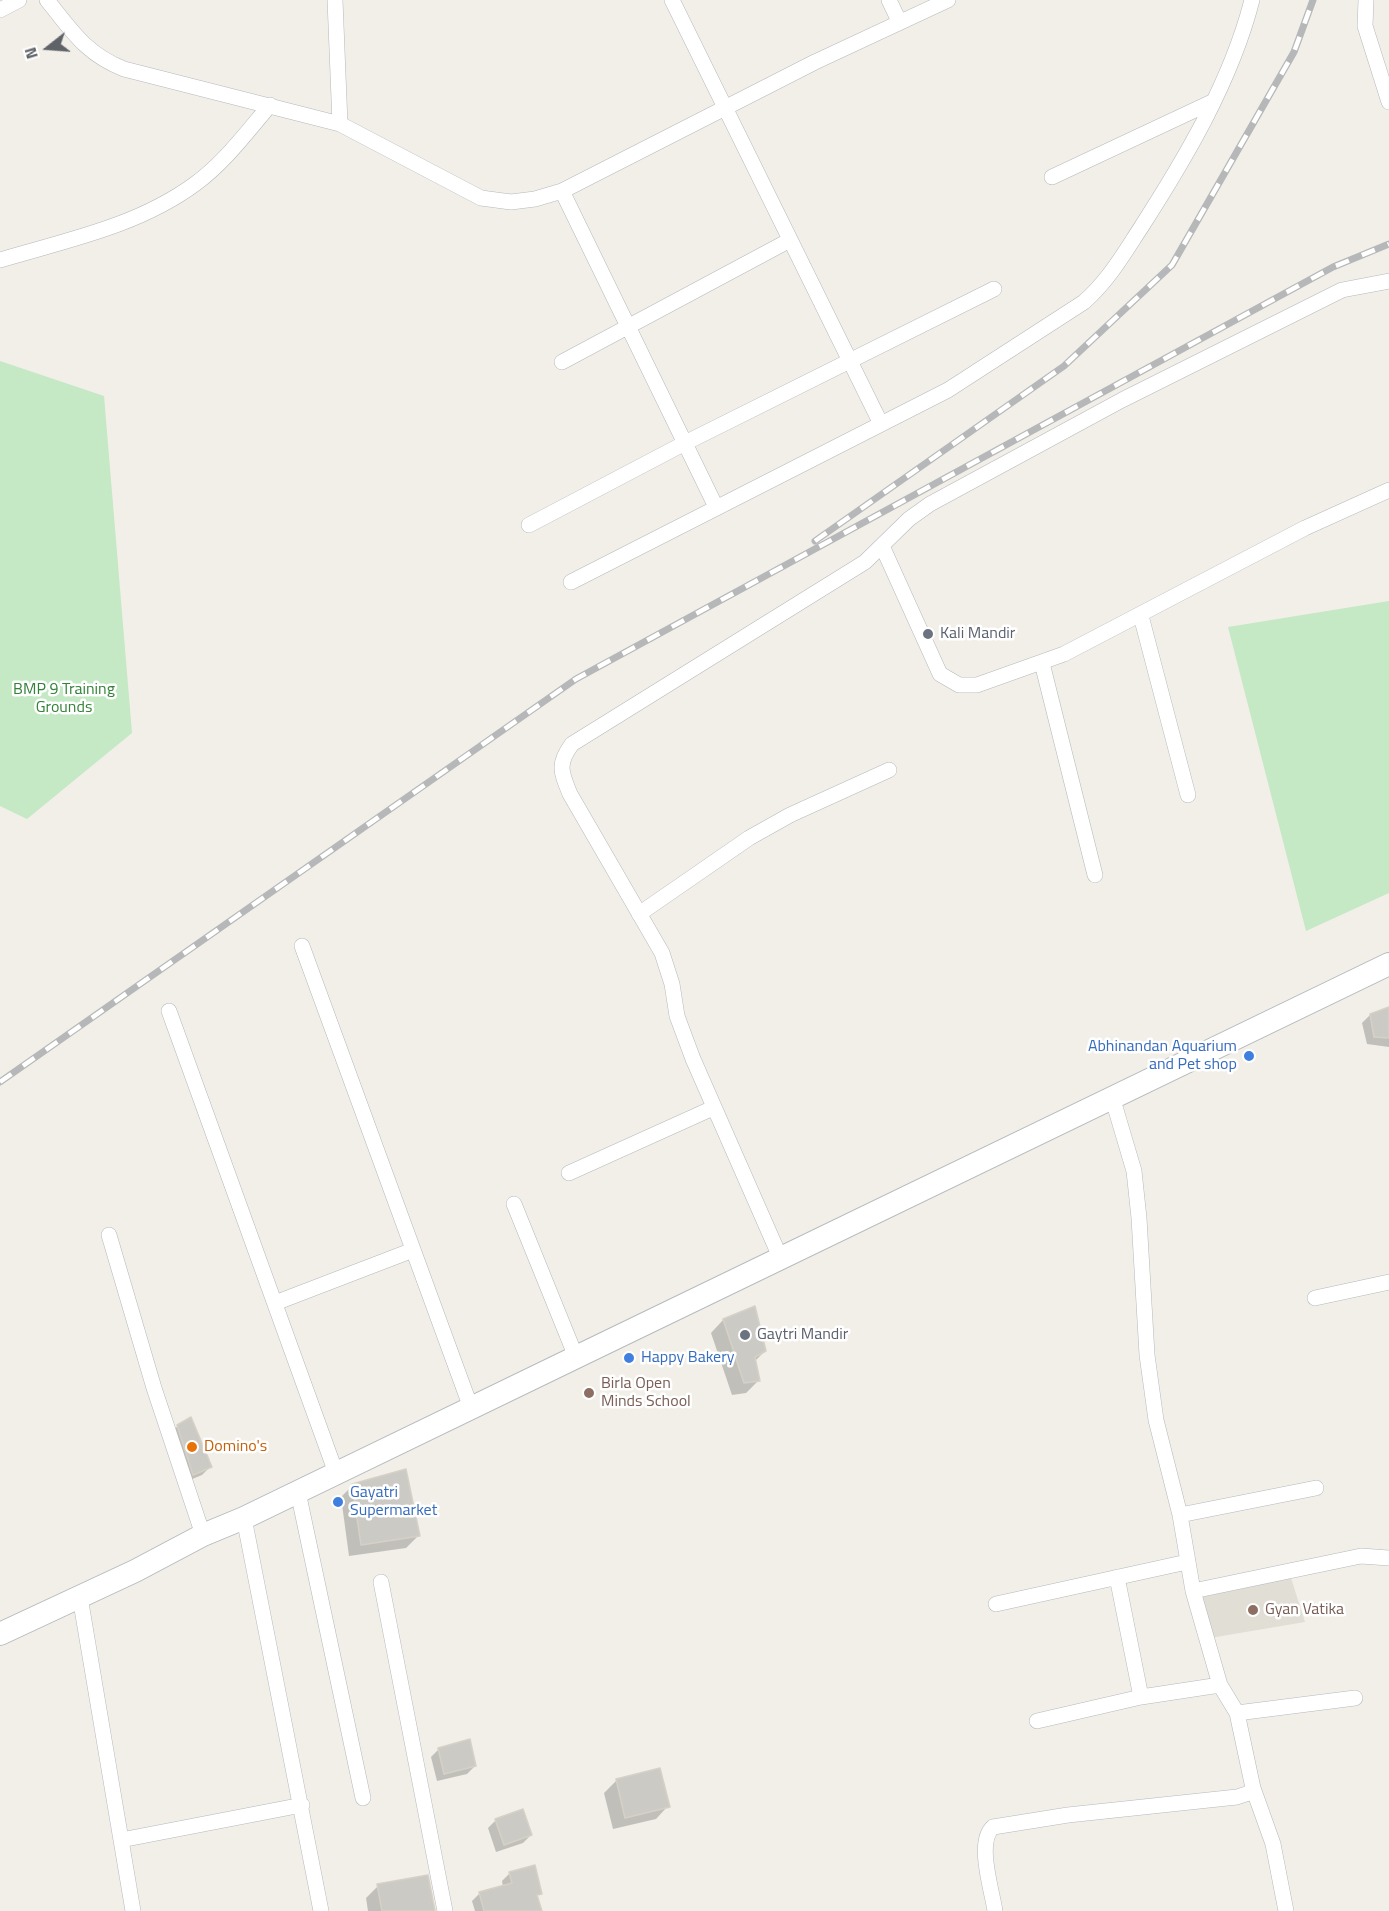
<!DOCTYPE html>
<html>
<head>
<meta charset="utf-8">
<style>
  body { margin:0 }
  #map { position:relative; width:1389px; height:1911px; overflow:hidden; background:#f1efe8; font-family:"Titillium Web",sans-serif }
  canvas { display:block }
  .north { position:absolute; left:18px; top:18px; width:60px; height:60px; -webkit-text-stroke:4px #fff; paint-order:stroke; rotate:253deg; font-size:16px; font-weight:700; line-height:24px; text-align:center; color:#5f6368 }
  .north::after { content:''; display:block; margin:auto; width:21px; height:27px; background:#5f6368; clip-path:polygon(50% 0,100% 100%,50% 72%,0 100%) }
</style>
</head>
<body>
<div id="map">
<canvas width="1389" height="1911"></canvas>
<div class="north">N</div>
</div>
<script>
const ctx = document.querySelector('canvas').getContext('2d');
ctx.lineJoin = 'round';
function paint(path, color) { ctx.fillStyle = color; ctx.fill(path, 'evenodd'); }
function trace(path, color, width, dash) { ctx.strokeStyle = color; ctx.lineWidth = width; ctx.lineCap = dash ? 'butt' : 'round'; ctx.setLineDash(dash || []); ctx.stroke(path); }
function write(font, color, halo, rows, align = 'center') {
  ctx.font = font + ' "Titillium Web",sans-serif'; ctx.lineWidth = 5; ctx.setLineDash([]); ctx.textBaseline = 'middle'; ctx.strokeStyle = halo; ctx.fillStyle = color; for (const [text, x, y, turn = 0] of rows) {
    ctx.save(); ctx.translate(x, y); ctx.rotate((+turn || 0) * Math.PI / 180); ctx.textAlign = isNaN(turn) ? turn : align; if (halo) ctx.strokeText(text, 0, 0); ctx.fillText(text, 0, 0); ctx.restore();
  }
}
const education = new Path2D(`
  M1291,1578L1305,1622L1210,1638L1202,1597Z`);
const green = new Path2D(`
  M0,361L104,396L132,733L27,819L0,806Z
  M1389,601V893L1306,931L1228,627Z`);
const shadow = new Path2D(`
  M1389,1008V1047L1367,1044L1362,1023L1370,1015Z
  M754,1308L765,1351L755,1361L759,1380L746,1393L732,1395L711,1333L723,1320Z
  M178,1426L210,1467L202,1475L185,1482L169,1434Z
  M353,1485L418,1536L406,1548L349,1556L341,1497Z
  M439,1749L475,1766L467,1774L437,1781L431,1757Z
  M617,1780L668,1806L656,1819L613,1829L604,1793Z
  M496,1820L531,1835L523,1843L496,1852L488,1828Z
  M510,1873L540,1893L536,1897L541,1911H475L472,1901L480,1893L503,1887L502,1881Z
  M378,1886L434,1911H368L366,1898Z`);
const building = new Path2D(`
  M1389,1007V1038L1374,1037L1370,1014Z
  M755,1306L766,1351L755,1357L760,1381L744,1383L723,1319Z
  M191,1417L212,1467L193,1475L177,1425Z
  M406,1469L420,1536L361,1545L352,1484Z
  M470,1739L476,1766L444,1774L438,1748Z
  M660,1768L670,1807L625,1818L616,1779Z
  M523,1809L532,1835L504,1845L495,1819Z
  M535,1865L542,1894L537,1895L542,1911H484L479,1892L512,1883L509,1872Z
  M428,1875L435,1911H382L377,1884Z`);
const street = new Path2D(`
  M47,0C72,31 86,54 124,69L340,124L481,198L511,202L535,199L562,191L815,62L948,0
  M335,0L340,124
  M672,0L881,424
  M889,0L899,21
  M1366,0L1365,26L1389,102
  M0,10L19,0
  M1052,177L1214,101
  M562,191L716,507
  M0,260C67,240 138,226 195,184C224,163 247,132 270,105
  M562,362L790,240
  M529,525L685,443L994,289
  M883,548L940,674L959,685H977L1064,654L1305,528L1389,490
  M571,582L948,390L1084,302C1108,281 1123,255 1140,229C1185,159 1231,82 1252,0
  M1141,616L1188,795
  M1042,663L1095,875
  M639,914L749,838L790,815L889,770
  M302,946L471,1408
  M169,1011L336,1473
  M1113,1100L1134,1171L1139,1218L1147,1355L1156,1420L1180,1515L1193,1591L1361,1556L1389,1558
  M569,1173L713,1108
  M514,1204L576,1357
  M109,1235L154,1388L203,1535
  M780,1257L693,1059L677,1016L672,984L662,953L570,794C561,772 557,764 572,744L865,562L909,519L930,504L1122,400L1342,290L1389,281
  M1315,1298L1389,1282
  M275,1303L413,1250
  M298,1492L363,1798
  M1180,1515L1316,1488
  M244,1518L321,1911
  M1117,1577L1141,1697
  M381,1582L445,1911
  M80,1597L133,1911
  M996,1604L1187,1562
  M1237,1713L1355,1698
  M1037,1721L1141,1697L1220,1685
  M1253,1788L1273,1844L1286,1911
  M121,1840L302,1805
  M995,1911C992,1890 976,1842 993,1827L1068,1815L1237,1797L1249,1793L1253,1788L1237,1713L1220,1685L1193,1591`);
const secondary = new Path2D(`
  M0,1634L135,1571L203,1535L244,1518C625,1332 1008,1151 1389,964`);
const rail = new Path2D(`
  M815,541L1064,366L1172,265L1294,52L1313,0
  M0,1082L576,679L1333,267L1389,244`);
const markers = [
  [928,634,6,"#6b7280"],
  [1249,1056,6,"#3f7fe0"],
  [745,1335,6,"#6b7280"],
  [629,1358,6,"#3f7fe0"],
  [589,1393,6,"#8d6e63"],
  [192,1447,6,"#e8710a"],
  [338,1502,6,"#3f7fe0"],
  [1253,1610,6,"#8d6e63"]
];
const worshipNames = [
  ["Kali Mandir",940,634],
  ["Gaytri Mandir",757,1335]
];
const parkNames = [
  ["BMP 9 Training",64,690],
  ["Grounds",64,708]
];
const shopNames = [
  ["Abhinandan Aquarium",1237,1047,"right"],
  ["and Pet shop",1237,1065,"right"],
  ["Happy Bakery",641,1358],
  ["Gayatri",350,1493],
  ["Supermarket",350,1511]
];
const educationNames = [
  ["Birla Open",601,1384],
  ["Minds School",601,1402],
  ["Gyan Vatika",1265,1610]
];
const foodNames = [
  ["Domino's",204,1447]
];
paint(education, '#e1ded6');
paint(green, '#c5e8c5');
paint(shadow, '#0003');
paint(building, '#cccac5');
trace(building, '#d6d1c6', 1.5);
trace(street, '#b5b8bc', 16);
trace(secondary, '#b6babf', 24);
trace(street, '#fff', 15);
trace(secondary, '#fff', 22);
trace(rail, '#b6b7b8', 7);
trace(rail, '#fff', 4.5, [14]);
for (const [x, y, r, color] of markers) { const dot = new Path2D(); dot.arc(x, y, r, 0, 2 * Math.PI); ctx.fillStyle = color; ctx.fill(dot); trace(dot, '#fff', 2); }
write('16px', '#5b616d', '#fff', worshipNames, 'left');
write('16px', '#348238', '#fff', parkNames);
write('16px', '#366cbe', '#fff', shopNames, 'left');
write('16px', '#785e54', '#fff', educationNames, 'left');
write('16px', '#c56008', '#fff', foodNames, 'left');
</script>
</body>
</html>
